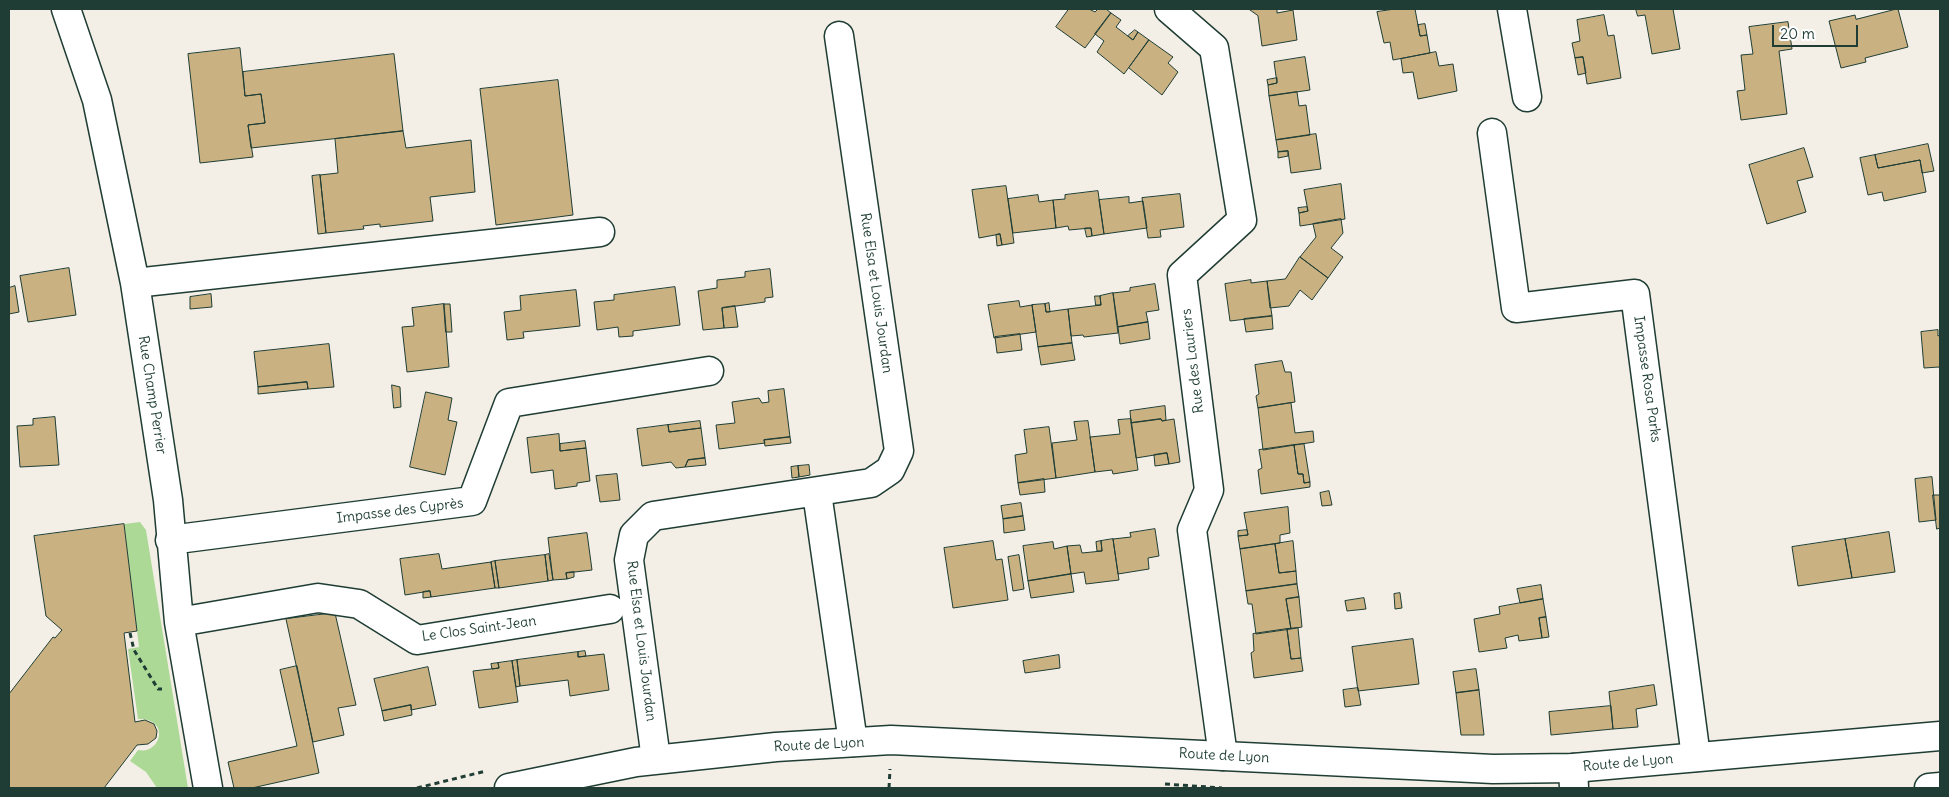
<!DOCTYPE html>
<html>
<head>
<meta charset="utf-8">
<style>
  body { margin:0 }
  #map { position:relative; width:1949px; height:797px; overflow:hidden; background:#f4efe6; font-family:Delius,sans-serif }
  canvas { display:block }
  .frame { position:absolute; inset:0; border:10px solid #1f3d34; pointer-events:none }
  .scale { position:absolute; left:1772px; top:25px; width:86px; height:22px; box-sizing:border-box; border:2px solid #1f3d34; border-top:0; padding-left:6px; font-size:15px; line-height:18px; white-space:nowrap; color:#1f3d34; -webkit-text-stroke:4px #fff; paint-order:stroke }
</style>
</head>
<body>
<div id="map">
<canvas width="1949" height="797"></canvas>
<div class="frame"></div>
<div class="scale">20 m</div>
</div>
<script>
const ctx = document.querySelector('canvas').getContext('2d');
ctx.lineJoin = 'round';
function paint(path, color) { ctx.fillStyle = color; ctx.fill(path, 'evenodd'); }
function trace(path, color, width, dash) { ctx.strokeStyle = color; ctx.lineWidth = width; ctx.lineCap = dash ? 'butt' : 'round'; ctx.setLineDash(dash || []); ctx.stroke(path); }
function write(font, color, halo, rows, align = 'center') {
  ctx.font = font + ' Delius,sans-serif'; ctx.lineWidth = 4; ctx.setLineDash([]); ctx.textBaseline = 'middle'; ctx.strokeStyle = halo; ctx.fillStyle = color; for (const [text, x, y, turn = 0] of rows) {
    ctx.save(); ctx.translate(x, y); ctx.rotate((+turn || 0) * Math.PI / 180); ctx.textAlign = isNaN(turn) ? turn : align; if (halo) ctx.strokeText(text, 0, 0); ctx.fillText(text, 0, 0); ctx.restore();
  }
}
const green = new Path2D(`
  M140,522L146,530L188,788H157L146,772L130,761L138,750C161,755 171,718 138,719L128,649L139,647L124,524Z`);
const building = new Path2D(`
  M1069,9H1089L1095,12L1098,9H1106L1111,13L1085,48L1056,27Z
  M1249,9H1277V13L1293,10L1297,40L1262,46L1258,16Z
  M1395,9H1415L1420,36L1427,35L1430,53L1393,60L1390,42L1384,43L1377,12Z
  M1636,9H1673L1680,49L1652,54L1645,15L1638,16Z
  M1898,9L1908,47L1865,58L1866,62L1841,68L1829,21L1855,15L1856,19Z
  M1111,13L1121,20L1116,27L1133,40L1138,32L1149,40L1124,74L1097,52L1104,41L1095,34Z
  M1604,15L1608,36L1614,35L1621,78L1587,84L1583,57L1575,58L1572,43L1580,41L1577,20Z
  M1788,22L1792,49L1779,51L1787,114L1741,120L1737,91L1745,90L1741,55L1753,54L1749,27Z
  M1425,24L1427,35L1420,36L1418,25Z
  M1135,30L1138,32L1133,40L1128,36Z
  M1149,40L1173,57L1168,63L1178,72L1162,95L1129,68Z
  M240,48L245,96L261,94L265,123L248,125L253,157L200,163L188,54Z
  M1436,52L1439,66L1453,64L1457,91L1418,99L1413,72L1403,73L1401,59Z
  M394,54L403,131L251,148L248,125L265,123L261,94L245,96L243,72Z
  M1305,57L1310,90L1269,96L1268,85L1277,83L1274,62Z
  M1583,57L1586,73L1578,75L1575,58Z
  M1277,78V83L1268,85L1267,80Z
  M558,80L573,215L496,225L480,89Z
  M1297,92L1299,106L1306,105L1310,135L1276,140L1269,96Z
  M403,131L406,148L471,140L475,192L430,197L433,221L380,227V224L363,226L364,229L326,233L320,175L338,173L335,139Z
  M1316,134L1321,169L1291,173L1288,151L1278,152L1276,140Z
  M1928,144L1934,171L1922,173L1920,160L1878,168L1875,155Z
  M1804,148L1813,177L1797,181L1806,212L1767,224L1749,165Z
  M1288,151V156L1278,158V152Z
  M1875,155L1878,168L1920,160L1926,192L1884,201L1882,192L1868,195L1860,158Z
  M320,175L326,233L318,234L312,176Z
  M1341,184L1345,219L1300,226L1299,213L1308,211L1304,190Z
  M1006,186L1014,243L1002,245L1000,234L979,238L972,190Z
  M1098,191L1104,234L1092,236L1091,228L1069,230L1068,226L1056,228L1053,200L1065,199V195Z
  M1180,194L1184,227L1160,230L1161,237L1148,238L1142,198Z
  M1038,195L1039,202L1053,200L1056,228L1013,233L1008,199Z
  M1129,197V203L1143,201L1147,228L1104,234L1099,200Z
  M1307,207L1308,211L1299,213L1298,208Z
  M1341,219L1343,233L1331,248L1343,257L1328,278L1300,257L1316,237L1313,224Z
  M1085,228H1091L1092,236L1087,237Z
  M1000,234L1002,245L997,246L996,235Z
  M1300,257L1328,278L1312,300L1300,290L1289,306L1270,308L1267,281L1285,279Z
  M69,268L76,315L28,322L20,276Z
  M770,269L773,297L765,298V302L722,308L724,328L703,330L698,291L717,288V280L745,277V272Z
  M1251,280V283L1267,281L1272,316L1230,321L1225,284Z
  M1155,284L1159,310L1146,312L1148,322L1118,327L1113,293L1130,291V288Z
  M15,286L19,312L9,314V288Z
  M675,287L680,325L633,331V336L619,337L618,327L597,330L594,302L614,300V295Z
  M576,290L580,326L523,332L524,338L507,340L504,312L521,310L520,296Z
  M1113,293L1118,333L1084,337L1083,335L1071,336L1068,309L1101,305L1100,296Z
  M211,294L212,307L190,309V297Z
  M1095,296H1100L1101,305H1096Z
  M1019,301L1020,307L1032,305L1036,332L994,338L988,305Z
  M1049,303L1050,312H1046L1045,304Z
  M444,304L449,367L407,372L402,327L414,326L412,308Z
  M444,304H450L452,332H446Z
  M1045,304L1046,312L1068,309L1072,343L1038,347L1032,305Z
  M735,306L738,327L724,328L722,308Z
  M1272,316L1273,329L1246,332L1244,319Z
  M1148,322L1150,339L1120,344L1118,327Z
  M1938,330V336L1940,335V369L1939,367L1924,368L1921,332Z
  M1020,334L1022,350L997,353L995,337Z
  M1072,343L1075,360L1041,365L1038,347Z
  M329,344L334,387L308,389L307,382L258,387L254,352Z
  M1282,361L1285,372H1291L1295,402L1258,408L1256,396L1259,394L1255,365Z
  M307,382L308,389L258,394V387Z
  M392,385L400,387L401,407L394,408Z
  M784,389L790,437L764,440L765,443L719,449L716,425L735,423L732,402L759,398L762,403L769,402L768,391Z
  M426,392L452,398L448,420L457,422L445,475L410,467Z
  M1291,403L1295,433L1313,431L1314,442L1263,450L1258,408Z
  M1165,406L1166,420L1162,421L1161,419L1131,423L1130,411Z
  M55,417L59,465L20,467L17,426L33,425V419Z
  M1131,419L1138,470L1113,474L1112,470L1095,472L1090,437L1120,434L1118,420Z
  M1161,419L1162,421L1174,419L1180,462L1169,464L1167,453L1136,458L1131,423Z
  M700,421L701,428L669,432L668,425Z
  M1088,421L1095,472L1056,478L1052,443L1077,440L1074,422Z
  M668,425L669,432L701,428L705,458L688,460L685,467L676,468L671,462L642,466L637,429Z
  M1049,427L1056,478L1018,483L1015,455L1027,453L1024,430Z
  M559,434L560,451L586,448L590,481L577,483V486L555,489L553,470L531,473L527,438Z
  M790,437L791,443L765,446L764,440Z
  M585,441L586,448L560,451V444Z
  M1304,444L1310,482L1304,483L1303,474H1298L1294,445Z
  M1294,445L1298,474H1303L1304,483L1310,482V487L1261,494L1258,470L1262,468L1259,450Z
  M1167,453L1169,464L1155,466L1154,455Z
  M705,458L706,465L685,467L688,460Z
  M809,465L810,475L799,477L798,466Z
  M798,466L799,477L792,478L791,467Z
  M617,474L620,500L600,502L596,476Z
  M1932,477L1936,520L1919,522L1915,479Z
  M1044,479L1045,492L1020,495L1018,483Z
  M1329,491L1332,505L1322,506L1320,493Z
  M1933,495H1940V528L1937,529Z
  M1021,503L1023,516L1003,519L1001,506Z
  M1288,507L1290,533L1280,535V543L1240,549L1238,536L1248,535L1244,513Z
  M1023,516L1025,530L1004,533L1003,519Z
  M124,524L137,631L124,633L135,722L145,720L154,724L157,731L156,738L148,744L137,745L104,788H9V694L53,637L55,638L62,630L46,616L34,536Z
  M1155,529L1159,556L1148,558L1149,569L1118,574L1113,539L1131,537L1130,533Z
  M1247,530L1248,535L1238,536V531Z
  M1889,532L1895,572L1852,578L1845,539Z
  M587,533L592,570L566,573L567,579L553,580L548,538Z
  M1113,539L1119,580L1086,584L1084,572L1071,574L1067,546L1080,545L1082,553L1102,551L1101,541Z
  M1845,539L1852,578L1798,586L1792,547Z
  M993,541L996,560L1002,559L1008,600L953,608L944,548Z
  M1101,541L1102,551H1097L1096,542Z
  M1293,541L1296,571L1279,573L1275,544Z
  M1053,542L1054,549L1067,546L1071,574L1028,581L1023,546Z
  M1275,544L1279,573L1296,571L1297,584L1246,591L1240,549Z
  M439,554L442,569L491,562L495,588L431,597L430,591L405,595L400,559Z
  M549,554L553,580L548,581L545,555Z
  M545,555L548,581L499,588L495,561Z
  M1019,555L1024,589L1013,591L1008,557Z
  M495,561L499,588H495L491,562Z
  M574,572V577L567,579L566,573Z
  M1071,574L1074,592L1031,598L1028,581Z
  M1297,584L1299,597L1286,599L1291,629L1256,634L1252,604H1248L1246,591Z
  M1541,585L1543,599L1520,603L1517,589Z
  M430,591L431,597L423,598V592Z
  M1400,593L1402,608L1395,609L1394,594Z
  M1299,597L1302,627L1291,629L1286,599Z
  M1364,598L1366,609L1347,611L1345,601Z
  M1543,599L1546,617L1539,618L1542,638L1519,641L1518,635L1505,638L1507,648L1479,652L1474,619L1500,614L1499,607Z
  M335,613L356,705L338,708L344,735L313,742L286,619Z
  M1546,617L1549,637L1542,638L1539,618Z
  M1298,628L1301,658L1291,659L1287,629Z
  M1287,629L1291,659L1301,658L1303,671L1254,678L1251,653L1254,651L1253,634Z
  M1413,639L1419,684L1358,691L1352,647Z
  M585,651L586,656L578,657V652Z
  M578,652V657L604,654L609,690L570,696L568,680L520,686L517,660Z
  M1059,655L1060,668L1025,673L1023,661Z
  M517,660L520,686L516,687L512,661Z
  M512,661L518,702L479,708L473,671L499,668L498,663Z
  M498,663L499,668L492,669L491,664Z
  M297,666L319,773L252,788H234L228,762L297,746L280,670Z
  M428,667L436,705L411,710V705L382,711L374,679Z
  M1476,669L1479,690L1456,693L1453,672Z
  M1654,685L1657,705L1636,709L1638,727L1613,729L1609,692Z
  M1358,688L1361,705L1345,707L1343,690Z
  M1479,690L1484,735H1461L1456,693Z
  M411,705L412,715L384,721L382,711Z
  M1611,706L1613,729L1551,735L1549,712Z`);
const path = new Path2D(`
  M130,633L134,650L158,689H162
  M1165,784L1222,788
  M417,788L486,771
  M889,788L890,769`);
const street = new Path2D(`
  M66,9L97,100L135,283L168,500L179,622L208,788
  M1169,9L1214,48L1242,220L1182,275L1209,490L1192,530L1223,756
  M1512,9L1527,97
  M1492,133L1516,308L1635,294L1696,757
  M135,283L600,232
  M817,493L853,742
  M170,540L472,501L509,403L709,371
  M179,622L318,598L359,604L417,640L610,609
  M656,759L629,560L634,535L653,516L871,483L890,470L899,451L839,36
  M1573,768L1574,788
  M1929,788L1940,787`);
const primary = new Path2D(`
  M509,788L636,762L776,747L891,740L1493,769L1573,768L1940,736`);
const streetNames = [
  ["Rue Elsa et Louis Jourdan",876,293,82],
  ["Rue des Lauriers",1193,361,-97],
  ["Impasse Rosa Parks",1647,379,82],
  ["Rue Champ Perrier",152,395,81],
  ["Impasse des Cyprès",400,511,-7],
  ["Le Clos Saint-Jean",479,629,-8],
  ["Rue Elsa et Louis Jourdan",641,641,83],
  ["Route de Lyon",819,745,-3],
  ["Route de Lyon",1224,756,3],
  ["Route de Lyon",1628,763,-5]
];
paint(green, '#add997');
paint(building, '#cab181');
trace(building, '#1f3d34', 1);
trace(street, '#1f3d34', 31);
trace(primary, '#1f3d34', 31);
trace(path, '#1f3d34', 3, [5, 4]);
trace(street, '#fff', 28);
trace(primary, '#fff', 28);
write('14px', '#1f3d34', '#fff', streetNames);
</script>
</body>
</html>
